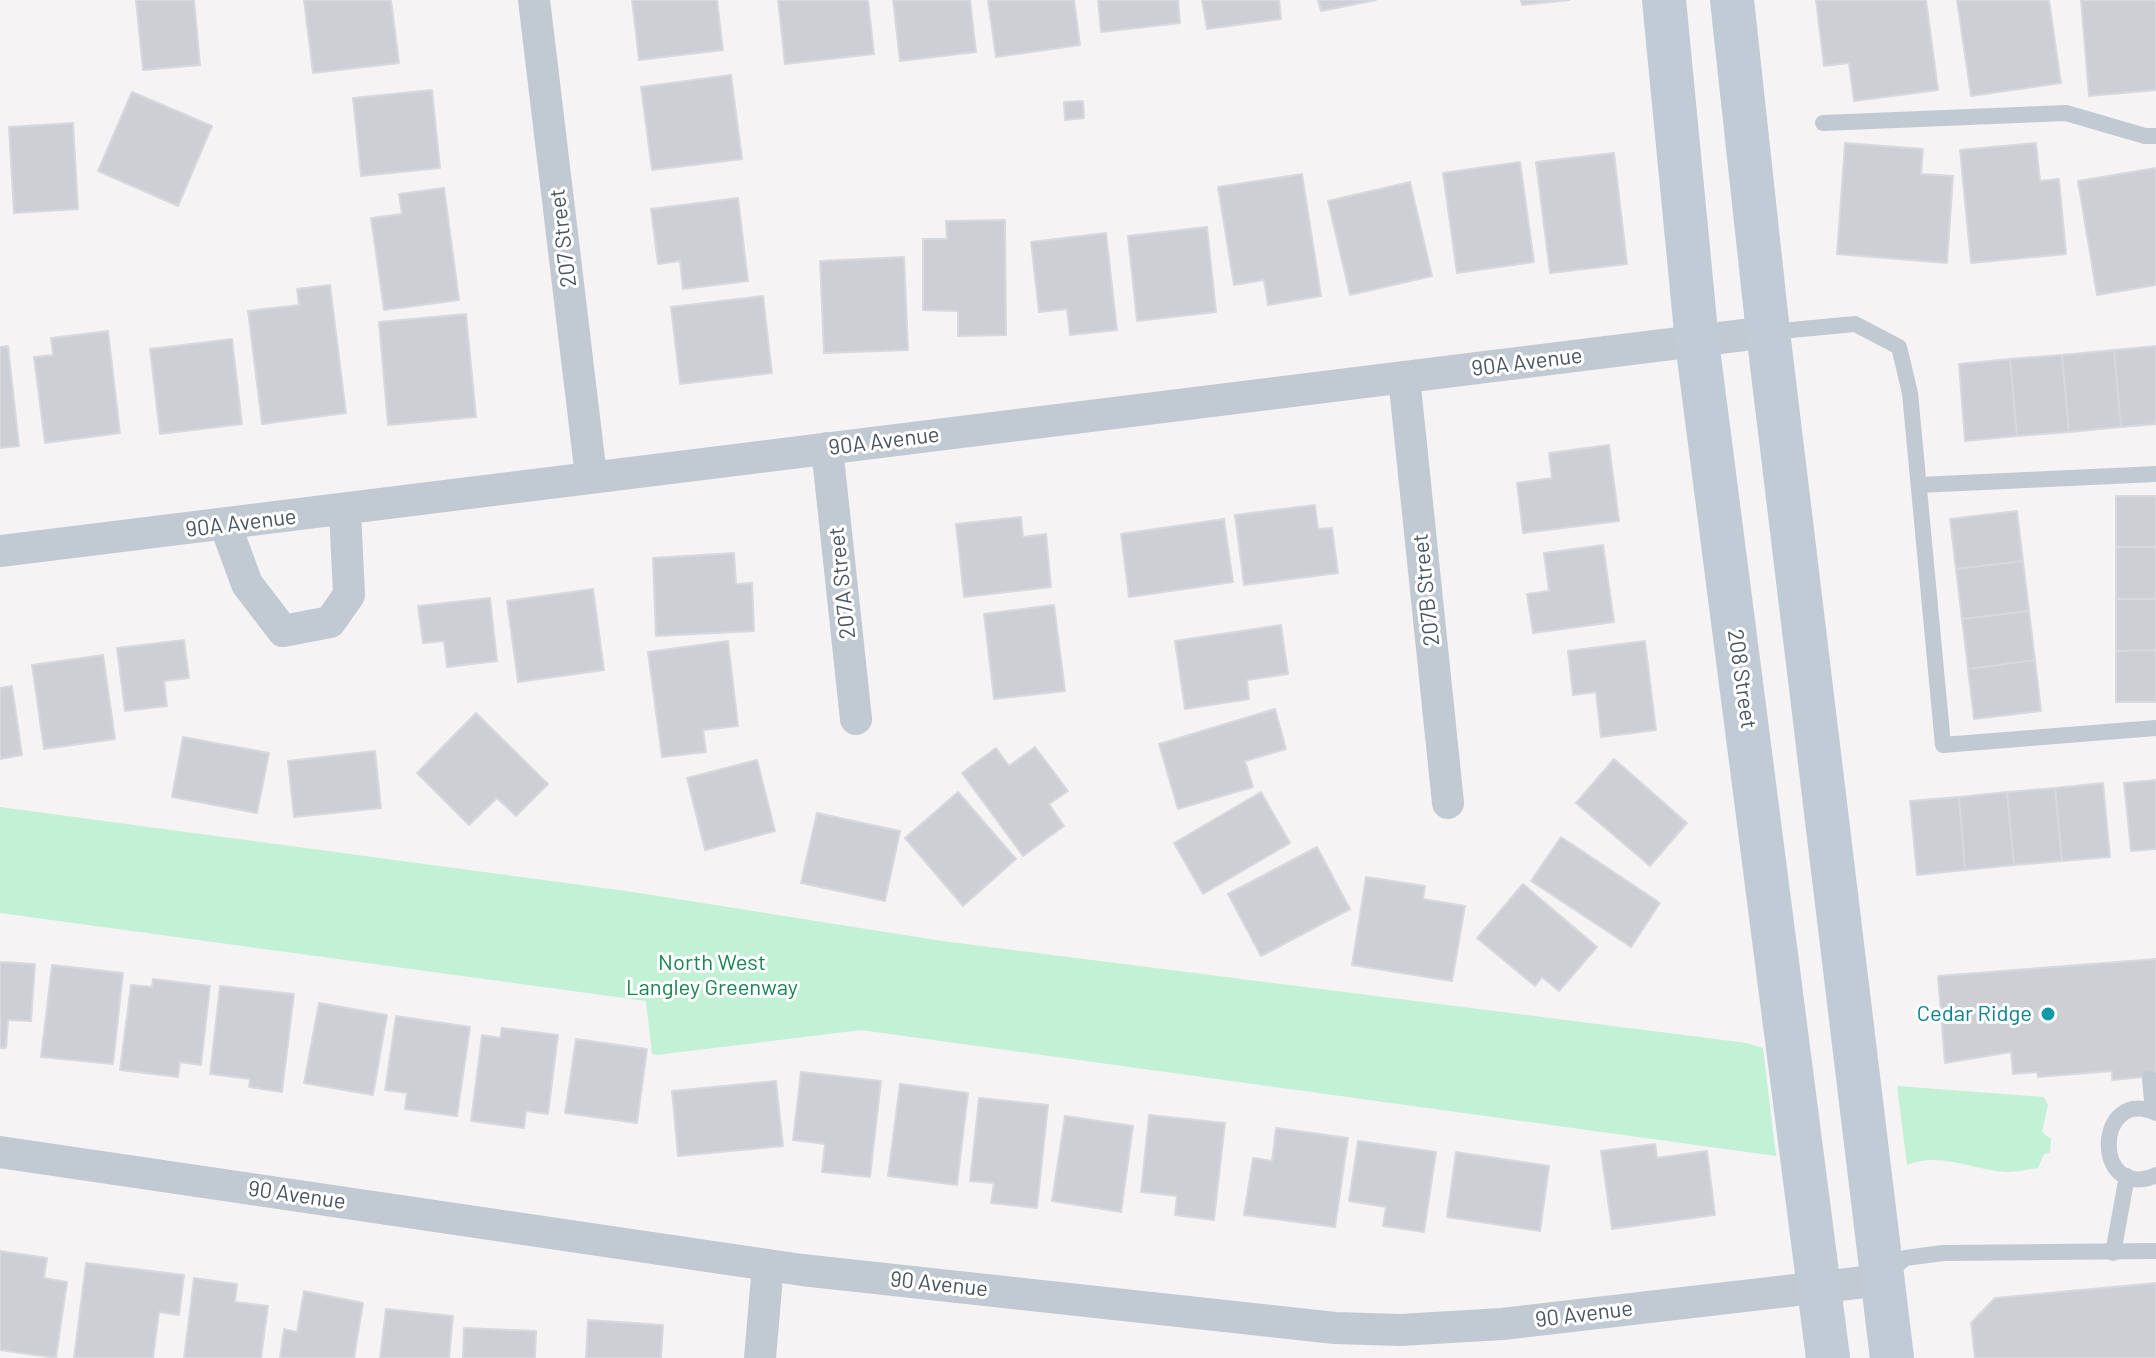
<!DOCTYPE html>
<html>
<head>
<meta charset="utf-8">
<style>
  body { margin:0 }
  canvas { display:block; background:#f5f3f3 }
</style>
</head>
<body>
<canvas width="2156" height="1358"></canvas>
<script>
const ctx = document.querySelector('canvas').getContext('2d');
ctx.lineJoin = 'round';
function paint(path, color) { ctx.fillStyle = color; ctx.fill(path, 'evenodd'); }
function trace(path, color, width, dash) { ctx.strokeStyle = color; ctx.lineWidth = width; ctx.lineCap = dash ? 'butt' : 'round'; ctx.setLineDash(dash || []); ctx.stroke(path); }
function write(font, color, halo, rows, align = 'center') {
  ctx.font = font + ' Barlow,sans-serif'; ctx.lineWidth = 6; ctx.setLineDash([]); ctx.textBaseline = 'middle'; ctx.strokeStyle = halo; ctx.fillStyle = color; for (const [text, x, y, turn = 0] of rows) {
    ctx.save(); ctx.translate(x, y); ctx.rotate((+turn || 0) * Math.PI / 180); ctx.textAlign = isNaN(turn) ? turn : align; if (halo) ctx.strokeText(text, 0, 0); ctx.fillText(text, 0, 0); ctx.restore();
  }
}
const green = new Path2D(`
  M0,807L633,892L942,941L1747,1043L1763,1048L1776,1156L861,1030L657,1055L652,1054L646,1001L0,913Z
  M1897,1086L2044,1097L2048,1105L2042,1132L2051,1139L2050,1153L2044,1154L2038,1168C2028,1169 2017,1172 2007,1172C1974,1171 1941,1151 1907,1165Z`);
const building = new Path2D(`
  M136,0H194L200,65L143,70Z
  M304,0H391L399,63L313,73Z
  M632,0H717L723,50L639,60Z
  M778,0H868L874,54L785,64Z
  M893,0H970L976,52L900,61Z
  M988,0H1074L1080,45L996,57Z
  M1098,0H1178L1180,23L1101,32Z
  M1202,0H1279L1281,19L1207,29Z
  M1318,0H1376L1321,11Z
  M1521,0H1569L1522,5Z
  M1816,0H1926L1938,90L1854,101L1849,63L1824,66Z
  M1957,0H2049L2061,83L1971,96Z
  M2081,0H2156V90L2089,96Z
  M731,75L742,159L652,170L641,87Z
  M432,90L440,168L361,176L353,98Z
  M132,92L212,126L178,206L98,171Z
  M1083,101L1084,118L1065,120L1064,102Z
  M73,123L78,209L14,213L9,127Z
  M1845,143L1923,149L1921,174L1953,176L1947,263L1837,254Z
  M2036,143L2040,181L2059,179L2066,254L1971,263L1960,150Z
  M1614,153L1627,264L1550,273L1536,162Z
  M1520,162L1534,262L1457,273L1443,173Z
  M2156,168V285L2097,295L2078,181Z
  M1302,174L1321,296L1268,305L1264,280L1234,285L1218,187Z
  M1410,182L1432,276L1350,295L1328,201Z
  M444,188L459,300L384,310L371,218L402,214L399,194Z
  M738,198L748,281L683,289L680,261L658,264L651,209Z
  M1005,220L1006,335L958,336V311L923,310V239H947L946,221Z
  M1207,227L1216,312L1137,321L1128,236Z
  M1106,233L1117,330L1070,335L1067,309L1039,312L1031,242Z
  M904,257L908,350L824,353L820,261Z
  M330,285L346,413L262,424L248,311L299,305L297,289Z
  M763,296L772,373L680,384L671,307Z
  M466,314L476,417L388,425L379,322Z
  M108,331L120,433L45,443L34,357L53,355L51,338Z
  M232,339L242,424L160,434L150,349Z
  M8,346L19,446L0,448V347Z
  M2156,346V424L2121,427L2114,350Z
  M2114,350L2121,427L2069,432L2062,355Z
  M2062,355L2069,432L2017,436L2010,359Z
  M2010,359L2017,436L1965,441L1959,364Z
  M1609,445L1619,521L1523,533L1517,483L1552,478L1549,453Z
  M2116,496H2156V547H2116Z
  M1315,505L1318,529L1332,528L1338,573L1244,585L1235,515Z
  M2017,511L2023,561L1956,569L1950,519Z
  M1021,517L1023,537L1046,534L1051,587L964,597L956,524Z
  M1224,519L1233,582L1129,597L1121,534Z
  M1603,545L1614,622L1533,633L1527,594L1549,591L1544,553Z
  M2116,547H2156V599H2116Z
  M734,553L736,584L752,583L754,631L656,636L653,558Z
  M2023,561L2029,611L1962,619L1956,569Z
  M593,589L604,670L518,682L507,601Z
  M490,598L497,661L447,667L444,641L423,643L418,606Z
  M2116,599H2156V650L2116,651Z
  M1054,605L1065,691L994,699L984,614Z
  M2029,611L2035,660L1968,669L1962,619Z
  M1281,625L1288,674L1247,680L1249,699L1185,709L1175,641Z
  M184,640L189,678L164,681L167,706L125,711L117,648Z
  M728,641L738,726L703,730L706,752L662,757L648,652Z
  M1645,641L1656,730L1601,737L1596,692L1573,695L1568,651Z
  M2156,650V702H2116V651Z
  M103,655L115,739L44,749L32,665Z
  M2035,660L2041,711L1974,719L1968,669Z
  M12,686L22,755L0,759V688Z
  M1275,709L1286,749L1245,761L1253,787L1178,809L1159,744Z
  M476,713L548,784L516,816L497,798L469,825L417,773Z
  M183,737L269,753L257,813L172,797Z
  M1035,747L1068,791L1049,804L1064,826L1023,856L962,773L996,748L1009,766Z
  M375,751L381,808L294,817L288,761Z
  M1614,759L1687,823L1650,866L1576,803Z
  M757,760L775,831L705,850L687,778Z
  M2156,780V849L2131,851L2124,783Z
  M2103,783L2110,857L2062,861L2055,788Z
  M2055,788L2062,861L2014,865L2007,792Z
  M958,792L1016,859L963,906L905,838Z
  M1261,792L1290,843L1203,894L1174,843Z
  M2007,792L2014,865L1965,870L1959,797Z
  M1959,797L1965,870L1917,875L1910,801Z
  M817,813L900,831L885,901L801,883Z
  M1561,837L1660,903L1631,947L1531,881Z
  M1317,847L1350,909L1261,956L1228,894Z
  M1366,877L1425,886L1423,899L1465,906L1452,981L1352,965Z
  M1523,884L1597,947L1559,991L1542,977L1535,986L1477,938Z
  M2156,959V1076L2112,1080V1071L2038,1077L2037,1072L2013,1074L2011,1052L1945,1063L1938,976Z
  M0,962L35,964L31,1021L8,1020L6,1048H0Z
  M52,965L123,973L113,1064L41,1057Z
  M153,979L210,986L201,1065L180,1062L178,1077L120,1070L131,985L152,987Z
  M220,986L294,994L282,1092L249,1087L250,1079L210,1074Z
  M319,1003L387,1015L373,1095L304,1083Z
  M396,1016L470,1027L457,1116L405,1109L407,1093L385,1090Z
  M502,1028L558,1035L548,1114L526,1111L524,1128L471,1121L482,1035L500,1038Z
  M576,1039L647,1049L637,1123L565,1113Z
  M801,1072L881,1081L870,1177L822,1172L825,1144L793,1140Z
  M776,1081L783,1146L678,1156L672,1091Z
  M900,1084L968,1093L957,1185L888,1176Z
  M979,1098L1048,1105L1037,1208L991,1203L994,1183L970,1181Z
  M1149,1115L1225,1123L1214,1220L1175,1215L1177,1196L1141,1192Z
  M1065,1116L1133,1126L1121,1212L1052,1201Z
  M1276,1128L1348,1138L1335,1227L1244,1215L1253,1158L1272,1161Z
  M1358,1141L1436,1152L1424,1232L1383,1226L1386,1207L1349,1201Z
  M1655,1144L1657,1158L1707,1151L1715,1215L1612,1229L1601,1151Z
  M1456,1152L1549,1166L1540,1231L1447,1217Z
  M0,1251L47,1258L44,1278L67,1282L56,1358L0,1350Z
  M86,1263L184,1275L179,1315L159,1312L153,1358H74Z
  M194,1278L237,1284L235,1302L268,1306L261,1358H184Z
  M2156,1283V1358H1975L1971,1323L1995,1298Z
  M304,1291L363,1303L354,1358H280L284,1329L297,1332Z
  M386,1309L453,1316L449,1358H380Z
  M588,1320L663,1325L661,1358H586Z
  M464,1328L536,1331L535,1358H463Z`);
const lane = new Path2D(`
  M1823,123L2066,113L2145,136H2156
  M1770,332L1855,324L1899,347L1910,393L1943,745L2156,728
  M1919,485L2156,474
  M2150,1079L2153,1111
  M2156,1113C2094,1085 2092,1203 2156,1175
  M2113,1253L2127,1176
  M1889,1273L1905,1258L1943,1253L2156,1251`);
const street = new Path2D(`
  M534,0L591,476
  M1404,377L1448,803
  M827,448L856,719
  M225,524L247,584L283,631L330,622L349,595L345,511
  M0,551L1768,332
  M0,1152L802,1270L1335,1328L1400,1330L1502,1324L1882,1280
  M760,1358L768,1265`);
const secondary = new Path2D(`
  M1664,0L1697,342L1828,1358
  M1732,0L1768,332L1892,1358`);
const markers = [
  [2048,1014,8,"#0f9aa8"]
];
const streetNames = [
  ["207 Street",563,238,-97],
  ["90A Avenue",1527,362,-7],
  ["90A Avenue",884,441,-7],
  ["90A Avenue",241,523,-7],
  ["207A Street",842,583,-96],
  ["207B Street",1426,590,-96],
  ["208 Street",1742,679,82],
  ["90 Avenue",297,1195,8],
  ["90 Avenue",939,1284,6],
  ["90 Avenue",1584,1314,-7]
];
const parkNames = [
  ["North West",712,963],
  ["Langley Greenway",712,988]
];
const cultureNames = [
  ["Cedar Ridge",2032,1014]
];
paint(green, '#c3f1d5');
paint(building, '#cdcfd5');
trace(building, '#d7d9de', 2);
trace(lane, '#c1cad2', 16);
trace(street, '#c1cad2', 32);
trace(secondary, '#c1cbd6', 44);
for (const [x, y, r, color] of markers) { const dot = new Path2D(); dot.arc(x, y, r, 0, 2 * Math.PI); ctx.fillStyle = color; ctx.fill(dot); trace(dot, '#fff', 3); }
write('22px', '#4a5661', '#fff', streetNames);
write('22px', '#17864f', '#fff', parkNames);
write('22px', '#0d838f', '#fff', cultureNames, 'right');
</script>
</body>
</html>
